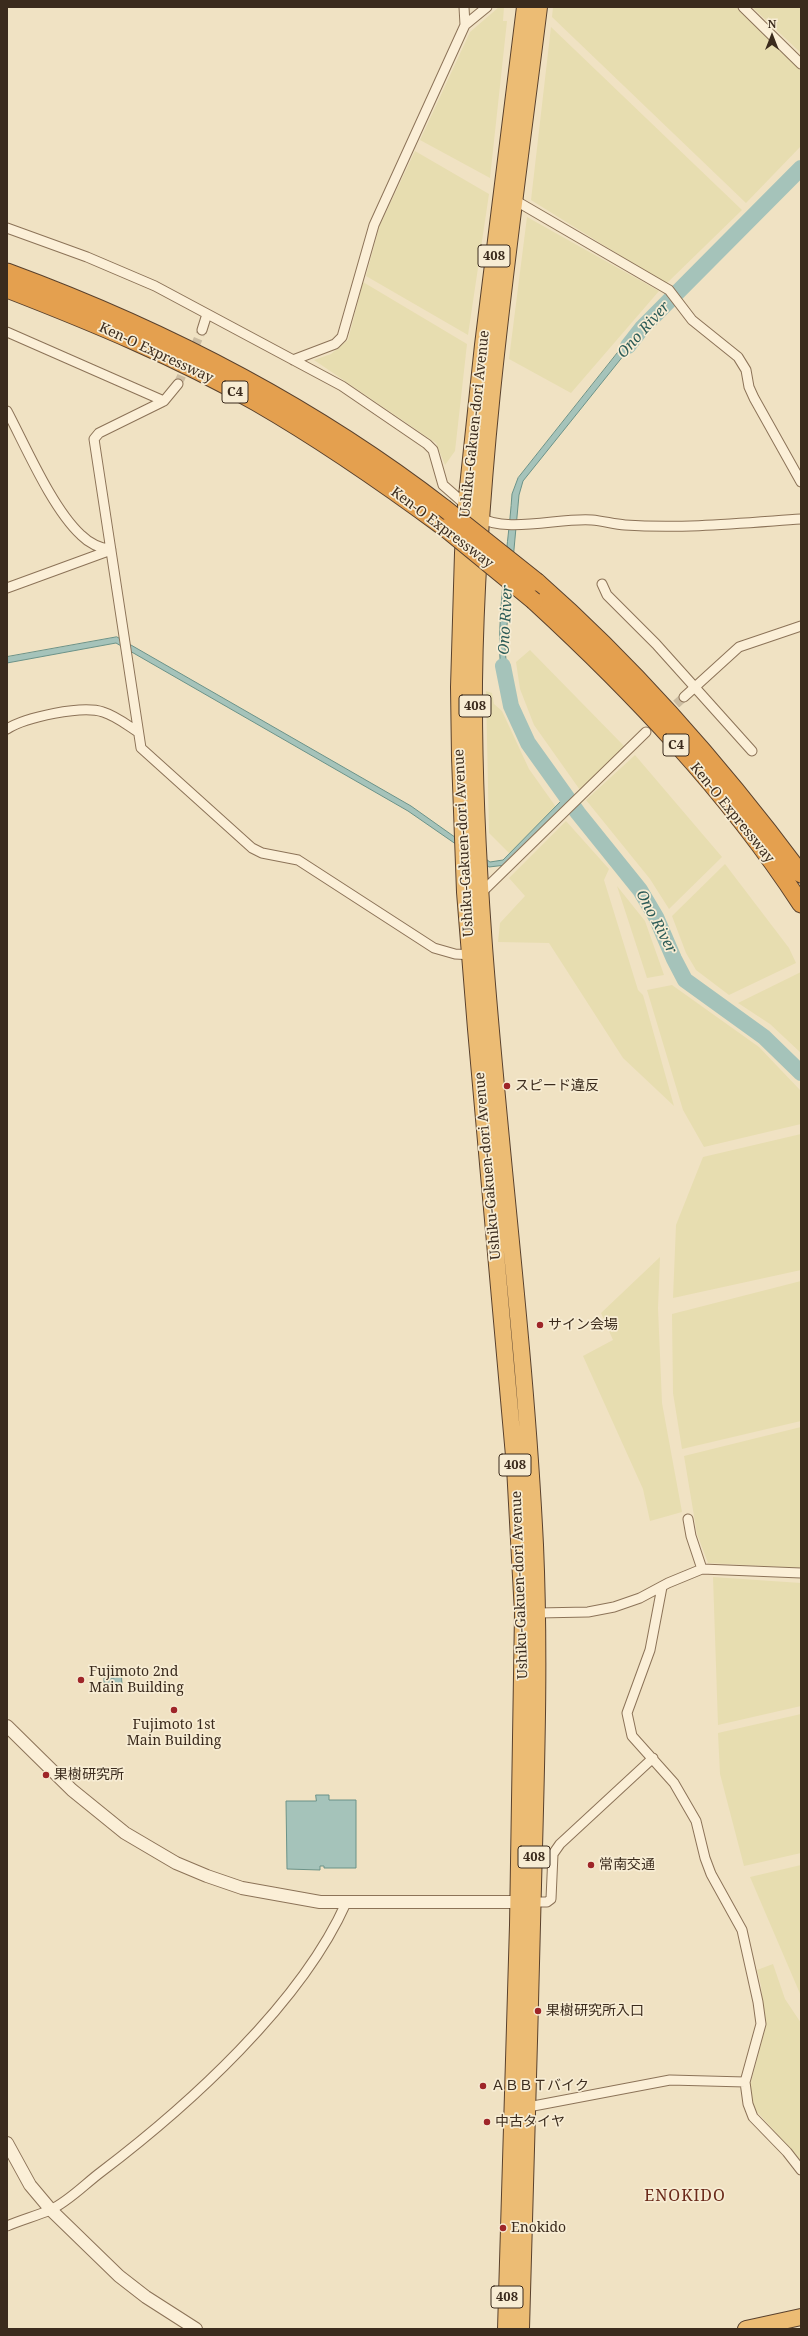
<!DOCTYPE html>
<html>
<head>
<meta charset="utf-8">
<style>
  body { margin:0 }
  #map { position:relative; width:808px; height:2336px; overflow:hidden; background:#f0e2c3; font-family:"Noto Serif",serif }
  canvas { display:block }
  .frame { position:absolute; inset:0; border:8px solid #3b2b1d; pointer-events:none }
  .north { position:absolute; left:752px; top:16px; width:40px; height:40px; -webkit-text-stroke:3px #f7ecd3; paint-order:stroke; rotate:0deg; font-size:11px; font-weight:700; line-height:16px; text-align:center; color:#3b2b1d }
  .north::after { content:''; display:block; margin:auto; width:14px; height:18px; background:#3b2b1d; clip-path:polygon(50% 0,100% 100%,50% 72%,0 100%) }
</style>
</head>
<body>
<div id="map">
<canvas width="808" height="2336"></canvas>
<div class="frame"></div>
<div class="north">N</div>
</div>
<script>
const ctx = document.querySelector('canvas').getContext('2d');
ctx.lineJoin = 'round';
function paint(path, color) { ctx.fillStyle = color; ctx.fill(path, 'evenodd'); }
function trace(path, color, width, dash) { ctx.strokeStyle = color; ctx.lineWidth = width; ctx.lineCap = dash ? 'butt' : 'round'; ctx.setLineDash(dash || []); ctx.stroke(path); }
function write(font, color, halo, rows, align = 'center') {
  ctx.font = font + ' "Noto Serif","Noto Sans JP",serif'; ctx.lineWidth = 3.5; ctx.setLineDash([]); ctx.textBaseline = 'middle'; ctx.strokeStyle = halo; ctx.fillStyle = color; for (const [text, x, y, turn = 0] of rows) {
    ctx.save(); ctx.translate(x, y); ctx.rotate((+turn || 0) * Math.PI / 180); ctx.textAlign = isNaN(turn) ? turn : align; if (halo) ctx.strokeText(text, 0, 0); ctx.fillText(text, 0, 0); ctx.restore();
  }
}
const farmland = new Path2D(`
  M499,7H504L503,21H507L490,178L420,140L470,32Z
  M553,7H736L801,71V146L746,203L552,17Z
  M752,7H801V53Z
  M551,27L742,210L666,284L531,200Z
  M415,151L489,194L468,335L366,276L379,227Z
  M527,217L659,291L571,393L509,359Z
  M363,282L467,344L455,451L445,465L436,443L314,360L331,354L348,340Z
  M530,650L625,747L580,790L534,725L520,689L516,662Z
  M486,691L492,693L494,704L502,711L529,769L556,807L510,854L489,833Z
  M635,755L722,857L669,909L650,879L586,800Z
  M566,821L609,869L604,880L638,990L643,995L674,1106L623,1058L549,943L498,942L500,923L525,896L509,878Z
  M725,864L789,948L796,963L729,995L696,970L686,953L672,916Z
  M617,886L645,921L664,975L647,978Z
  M801,972V1053L770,1024L738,1003Z
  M672,985L759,1047L801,1091V1124L704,1147L683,1110L647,990Z
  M801,1134V1270L673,1298L676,1225L703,1157Z
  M660,1257L658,1308L662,1403L682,1512L650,1521L643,1489L583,1356L613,1340L601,1313Z
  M801,1281V1421L682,1449L673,1393L672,1314Z
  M801,1427V1568L708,1563L697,1534L684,1456Z
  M713,1577L801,1583V1706L718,1725Z
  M801,1714V1853L744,1866L720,1774L718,1733Z
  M801,1865V1996L750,1877Z
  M773,1964L785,1999L801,2023V2161L751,2105L749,2090L765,2029L761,1986L757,1970Z`);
const water = new Path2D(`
  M639,326L644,330L523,481L519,495L505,647L508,686L503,688C493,629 508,554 512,494L518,478Z
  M117,637L411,806L490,862L503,860L562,800L567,804L506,865L489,867L408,811L116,643L7,663V657Z
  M114,1669H121L122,1685L104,1686V1678H114Z
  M316,1795H329V1800H356V1868H324V1866H320V1870L287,1869L286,1801H316Z`);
const stream = new Path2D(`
  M565,802L568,799`);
const river = new Path2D(`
  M628,346L642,328L801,168
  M503,666L511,706L528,743L578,813L640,890L656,917L674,959L685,980L764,1037L801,1073`);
const minorTunnel = new Path2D(`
  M178,384L202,330
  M666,713L684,697`);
const minor = new Path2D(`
  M464,7L465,25
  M743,7L801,64
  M511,198L669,290L692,320L738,357L746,370L749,387L754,398L801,482
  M7,228L87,257L155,286L342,386L427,444L433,450L443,485L467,506
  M202,330L207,314
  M7,332L164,401
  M293,360L335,344L342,337L374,225L465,25L487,7
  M178,384L164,401L99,433L94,439L141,748L252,848L262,853L298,860L434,948L455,954L474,955
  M7,411C26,447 52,508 81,535C89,543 100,548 111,550
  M478,516C504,535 561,517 592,520C603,521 614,524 625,525C683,529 743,523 801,519
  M602,584L607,595L656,644L752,751
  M7,588L111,550
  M684,697L739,647L801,626
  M7,729C26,717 82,705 103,712C116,716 127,725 138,732
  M480,894L646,732
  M688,1519L691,1536L702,1569
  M662,1587L650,1650L627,1713L632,1736L674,1783L696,1821L705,1858L711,1874L742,1930L758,2002L761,2024L745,2082L748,2104L753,2117L787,2152L801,2170
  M538,1613L588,1612L614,1607L640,1598L668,1583L702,1569L801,1573
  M532,1902H547L551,1899L553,1854L560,1844L653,1758
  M528,2107L670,2080L745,2082
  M7,2226C21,2220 36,2216 50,2210C68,2202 85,2184 101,2172C188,2106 301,2004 346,1903`);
const tertiary = new Path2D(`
  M7,1726L72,1790L125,1833L176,1863L207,1876L242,1888L320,1902H525
  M7,2143L30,2185L51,2210L119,2276L146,2297L196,2329`);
const trunk = new Path2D(`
  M506,2329L518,1925L523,1613L515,1467L476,1029L465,892L460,757L459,687L463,553L466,506L483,345L525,7
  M521,2329C526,2181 529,2033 533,1885C536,1771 540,1659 535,1545C521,1257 472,971 474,682C477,456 511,231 539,7
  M746,2329L801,2317`);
const motorway = new Path2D(`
  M7,272C162,329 312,406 444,508
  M7,289C92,322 177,357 256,402C322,440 384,483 445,528
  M537,582C636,669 722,768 801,874
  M534,601C633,692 727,791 801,904`);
const motorwayBridge = new Path2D(`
  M444,508L537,582
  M445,528L534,601`);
const markers = [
  [507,1086,4,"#9e2528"],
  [540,1325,4,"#9e2528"],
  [81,1680,4,"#9e2528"],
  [174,1710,4,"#9e2528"],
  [46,1775,4,"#9e2528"],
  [591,1865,4,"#9e2528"],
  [538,2011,4,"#9e2528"],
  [483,2086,4,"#9e2528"],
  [487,2122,4,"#9e2528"],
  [503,2228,4,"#9e2528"]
];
const shields = [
  [494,256,32],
  [235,392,26],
  [475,706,32],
  [676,745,26],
  [515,1465,32],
  [534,1857,32],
  [507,2297,32]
];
const shieldNames = [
  ["408",494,256],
  ["C4",235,392],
  ["408",475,706],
  ["C4",676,745],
  ["408",515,1465],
  ["408",534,1857],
  ["408",507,2297]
];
const streetNames = [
  ["Ken-O Expressway",156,353,25],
  ["Ushiku-Gakuen-dori Avenue",475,424,-84],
  ["Ken-O Expressway",442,528,37],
  ["Ken-O Expressway",732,813,51],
  ["Ushiku-Gakuen-dori Avenue",464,843,-93],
  ["Ushiku-Gakuen-dori Avenue",488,1166,-95],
  ["Ushiku-Gakuen-dori Avenue",520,1585,-92]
];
const poiNames = [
  ["スピード違反",515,1086],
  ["サイン会場",548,1325],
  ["Fujimoto 2nd",89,1672],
  ["Main Building",89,1688],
  ["Fujimoto 1st",174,1725,"center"],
  ["Main Building",174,1741,"center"],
  ["果樹研究所",54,1775],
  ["常南交通",599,1865],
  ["果樹研究所入口",546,2011],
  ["ＡＢＢＴバイク",491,2086],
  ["中古タイヤ",495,2122],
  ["Enokido",511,2228]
];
const waterNames = [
  ["Ono River",644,330,-48],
  ["Ono River",506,620,-87],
  ["Ono River",656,922,62]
];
const quarterNames = [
  ["ENOKIDO",685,2196]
];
paint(farmland, '#e7ddb0');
paint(water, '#a5c3ba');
trace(water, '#6b9288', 1);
trace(stream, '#6b9288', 2.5);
trace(river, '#a5c3ba', 16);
trace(minorTunnel, '#ccbda2', 9, [9, 4.5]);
trace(minor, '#8c7358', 11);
trace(tertiary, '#8c7358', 14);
trace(trunk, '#59412d', 18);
trace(motorway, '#59412d', 19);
trace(minor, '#fbefd7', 9);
trace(tertiary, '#fbefd7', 12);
trace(trunk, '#ecbc74', 16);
trace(motorway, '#e4a04f', 17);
trace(motorwayBridge, '#59412d', 19, []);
trace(motorwayBridge, '#e4a04f', 17);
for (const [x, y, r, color] of markers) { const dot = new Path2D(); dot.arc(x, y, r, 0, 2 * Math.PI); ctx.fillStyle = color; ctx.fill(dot); trace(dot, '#f7ecd3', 1.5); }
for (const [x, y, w] of shields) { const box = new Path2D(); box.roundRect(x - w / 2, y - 11, w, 22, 3); ctx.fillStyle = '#f7ecd3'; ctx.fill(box); trace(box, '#3b2b1d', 1); }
write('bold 13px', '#3b2b1d', null, shieldNames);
write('14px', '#3b2b1d', '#f7ecd3', streetNames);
write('14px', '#3b2b1d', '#f7ecd3', poiNames, 'left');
write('italic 15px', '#2c5b57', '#f7ecd3', waterNames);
ctx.letterSpacing = '1px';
write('16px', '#6a2a1a', '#f7ecd3', quarterNames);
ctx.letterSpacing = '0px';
</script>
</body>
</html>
